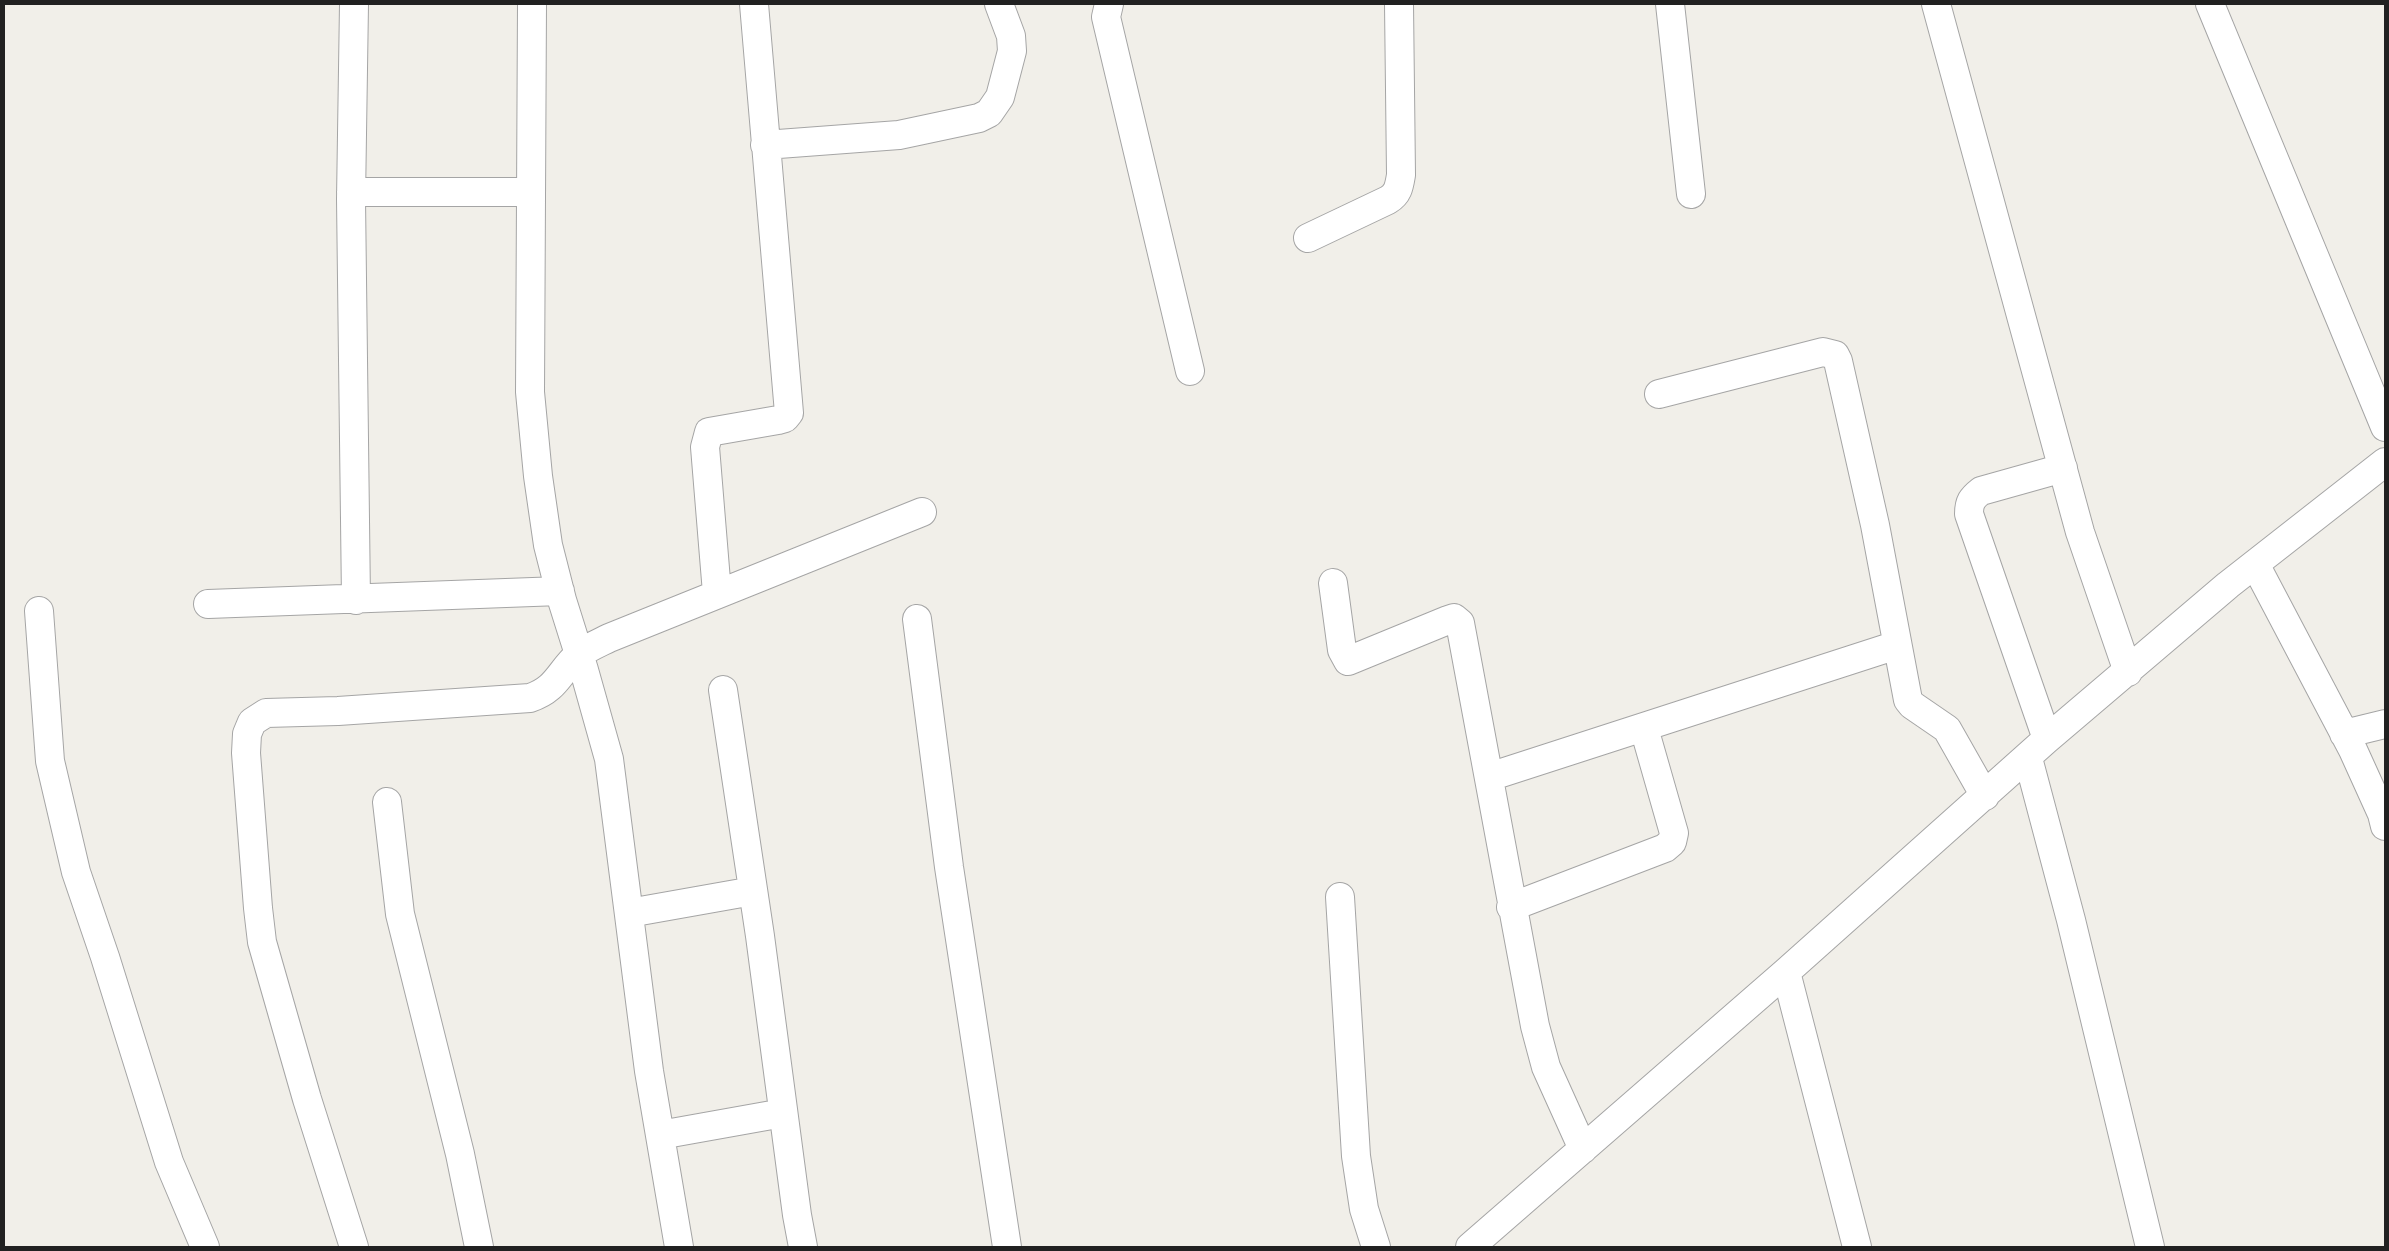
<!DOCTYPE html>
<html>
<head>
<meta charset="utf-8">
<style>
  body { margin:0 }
  #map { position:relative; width:2389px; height:1251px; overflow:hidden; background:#f1efe9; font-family:Arial,sans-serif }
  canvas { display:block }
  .frame { position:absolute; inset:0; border:5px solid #212121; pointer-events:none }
</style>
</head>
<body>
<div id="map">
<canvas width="2389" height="1251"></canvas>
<div class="frame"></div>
</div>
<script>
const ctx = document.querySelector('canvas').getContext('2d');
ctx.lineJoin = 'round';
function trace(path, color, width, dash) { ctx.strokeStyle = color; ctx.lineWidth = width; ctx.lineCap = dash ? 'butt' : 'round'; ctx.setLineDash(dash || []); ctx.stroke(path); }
const minor = new Path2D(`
  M354,4L351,199L356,600
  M532,4L530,392L538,476L548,545L562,600L584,670L609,759L649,1071L679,1247
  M1109,4L1106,17L1190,371
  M1670,4L1691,194
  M1936,4L2080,532L2128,672
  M2210,4L2385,427
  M765,145L899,135L979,118L989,113L1000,97L1012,51L1011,36L999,4
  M351,192H530
  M1308,238L1388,200C1398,194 1399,187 1401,175L1399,4
  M1659,394L1823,352L1835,355L1838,361L1875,525L1908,700L1912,705L1947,729L1985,796
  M2255,564L2353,750L2382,814L2385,826
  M1333,583L1342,650L1348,661L1448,620L1454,618L1460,623L1535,1026L1546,1067L1583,1149
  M717,593L705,447L709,432L778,420L785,418L789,413L754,4
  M208,604L560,591
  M39,611L50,761L76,872L105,957L169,1162L205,1247
  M917,619L949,867L1007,1247
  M723,690L760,936L797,1215L803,1247
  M2344,734L2385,724
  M2047,739L1969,514C1969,502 1972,498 1981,491L2063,468
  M2028,758L2071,920L2150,1247
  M1489,777L1897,645
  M387,802L400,914L460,1154L479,1247
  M1340,897L1356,1156L1364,1209L1376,1247
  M1511,907L1665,848L1672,842L1674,833L1644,728
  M629,913L753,891
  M1786,972L1857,1247
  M660,1135L783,1113
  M354,1247L307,1099L262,942L258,908L246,753L247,734L252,722L266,713L338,711L530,698C557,689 559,672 578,655C587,648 599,643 609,638L922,512
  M1470,1247L1786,972L2047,739L2228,585L2385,462`);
trace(minor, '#a5a5a5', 30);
trace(minor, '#fff', 28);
</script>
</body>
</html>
